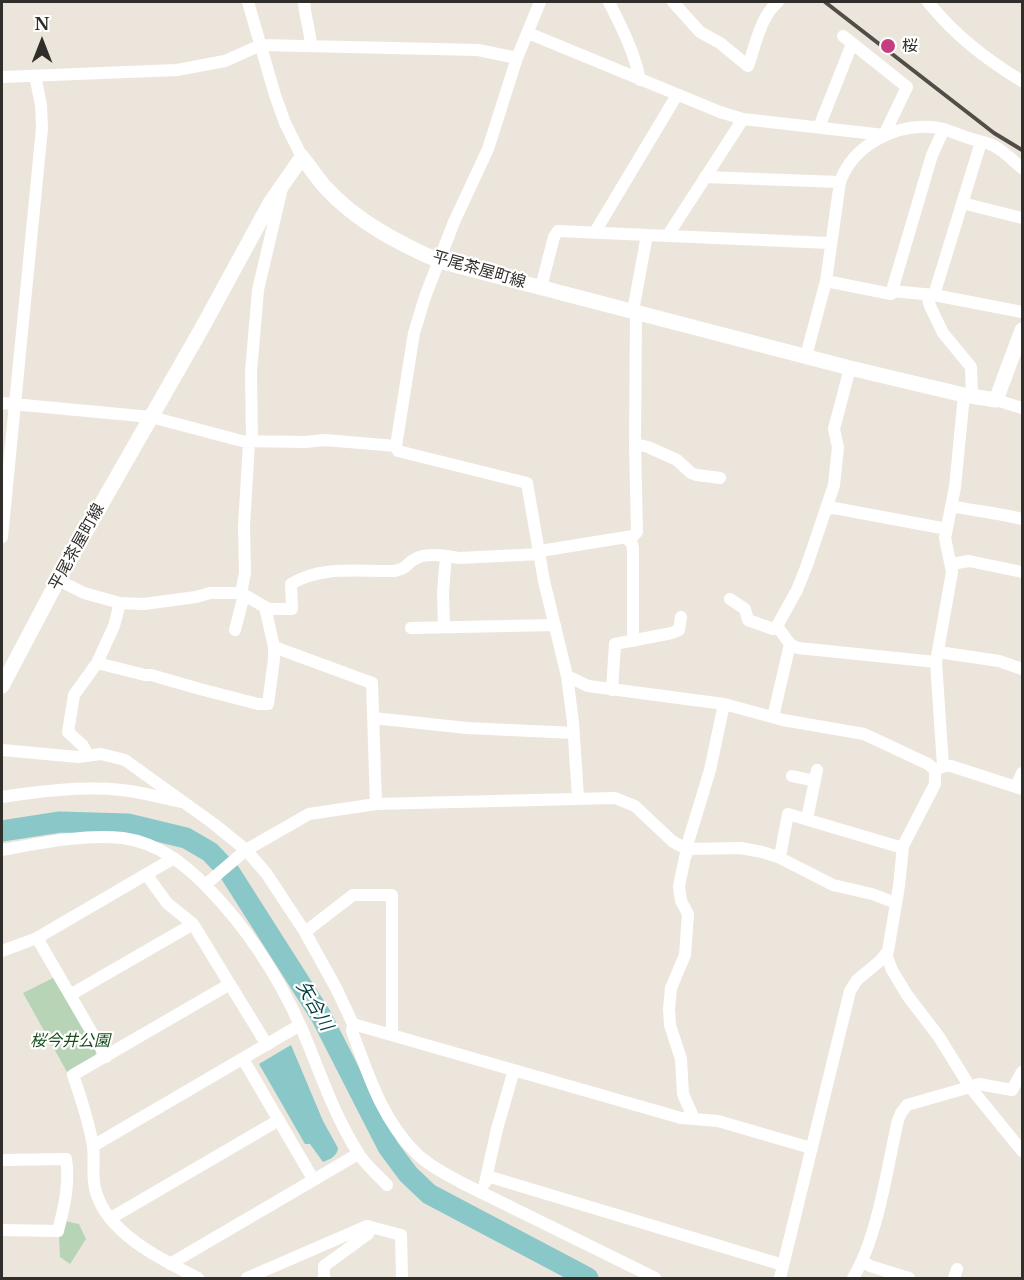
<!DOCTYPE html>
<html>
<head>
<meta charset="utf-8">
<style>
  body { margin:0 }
  #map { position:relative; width:1024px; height:1280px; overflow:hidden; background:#ece5db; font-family:"Libre Baskerville",serif }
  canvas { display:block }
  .frame { position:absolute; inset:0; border:3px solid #302e2a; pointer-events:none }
  .north { position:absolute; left:12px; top:12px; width:60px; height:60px; -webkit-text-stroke:4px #fff; paint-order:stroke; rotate:0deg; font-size:16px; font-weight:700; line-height:24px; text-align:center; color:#302e2a }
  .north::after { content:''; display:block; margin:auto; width:21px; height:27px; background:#302e2a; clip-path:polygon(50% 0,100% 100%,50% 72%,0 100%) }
</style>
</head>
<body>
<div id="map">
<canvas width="1024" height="1280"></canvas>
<div class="frame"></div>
<div class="north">N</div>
</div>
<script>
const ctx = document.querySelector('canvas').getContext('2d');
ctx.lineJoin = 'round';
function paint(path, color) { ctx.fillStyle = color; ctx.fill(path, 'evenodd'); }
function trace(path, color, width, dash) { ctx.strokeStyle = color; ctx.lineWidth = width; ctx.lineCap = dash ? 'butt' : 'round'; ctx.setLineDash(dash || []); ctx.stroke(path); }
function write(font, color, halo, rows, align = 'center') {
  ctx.font = font + ' "Libre Baskerville","Noto Sans JP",serif'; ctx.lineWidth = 4.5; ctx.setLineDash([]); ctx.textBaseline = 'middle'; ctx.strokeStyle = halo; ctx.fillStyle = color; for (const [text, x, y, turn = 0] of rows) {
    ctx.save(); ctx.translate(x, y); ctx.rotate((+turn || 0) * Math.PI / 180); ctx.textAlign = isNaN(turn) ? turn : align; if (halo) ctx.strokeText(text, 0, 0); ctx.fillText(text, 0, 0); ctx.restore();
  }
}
const green = new Path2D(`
  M53,978L97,1049L95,1056L67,1072L23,993Z
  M65,1221L79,1224L86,1239L70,1264L60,1257L59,1236Z`);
const water = new Path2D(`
  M291,1045L323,1121L338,1148C337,1157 330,1159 323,1162L310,1144H305L259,1064Z`);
const river = new Path2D(`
  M2,831L60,822L128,824L186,838L210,852L230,873L321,1016L388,1147L408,1174L429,1194L588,1278`);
const minor = new Path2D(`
  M248,2L275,95L285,123L302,157
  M304,2C305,17 310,30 311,46
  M609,2C622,28 634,51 640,80
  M673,2L700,32L720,43L748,66C756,44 760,17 778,2
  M928,2C953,33 988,61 1022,81
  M528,33L720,112L743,119L884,135
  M843,36L907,87L884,135
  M2,77L177,70L225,61L261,45L478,50L517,58
  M819,127L852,44
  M705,177L840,182
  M962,203L1022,218
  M595,232L677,95
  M668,235L743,119
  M826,281L891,294L932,155L944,129
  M541,287L554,237L558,231L647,235
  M892,291L934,295L1022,312
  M927,295L930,306L943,333L971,367L972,396
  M934,295L981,142
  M633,311L647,235L830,243
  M806,356L826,281L840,182C853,145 895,124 932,127C945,128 959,135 972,139C979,141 987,142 994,146C1004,151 1013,161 1022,168
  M850,368L834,429L838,447L834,485L807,565L797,590L777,626L790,644L798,648L936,662
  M996,400L1022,408
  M2,403L151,417L242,441L305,442L325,440L396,446L398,451L527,483L544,581L567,676L573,722L578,798
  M252,442L251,372L258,290L282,188
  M635,444L648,447L677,460L691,473L697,475L720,478
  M396,446L414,333L425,297L454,222L488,149L517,58L540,2
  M951,506C975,511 999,513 1022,519
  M827,509L834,508L947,529
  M2,537L42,128L41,105L35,76
  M626,537L632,544L633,548V641
  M540,551L633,536L637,532L635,444L636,312
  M951,564L969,561L1022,572
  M58,580L84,593L120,603L114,626L97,663L74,695L68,732L83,746L88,756
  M241,593L245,573L244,527L249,442
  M730,599L745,609L748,620L773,629H779
  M120,603L144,604L196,597L210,593H241L265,607
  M444,627L443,592L446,556
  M411,628L555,625
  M235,630L244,595
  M274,647L372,683L376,804
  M938,652L999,661L1022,669
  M97,663L145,675H151L200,689L258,704H268L274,659V647L265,607L270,609H292L291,584C321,565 360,572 394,571C409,568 405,564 415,559C427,552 447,556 459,558L540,554
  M567,676L588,686L724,704L783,720L864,734L928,764L935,770V784L903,846L899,886L888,951L881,960L857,980L850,991L780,1278
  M612,690L615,644L672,633L679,630L681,617
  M773,717L790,644
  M373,718L467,728L574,733
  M2,750L78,757L101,754L125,760L214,824L246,850L266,873L305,932L336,988L353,1024L352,1031C368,1074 382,1120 416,1153C429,1166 446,1174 462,1183L655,1278
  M943,766L936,662L952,572L945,538L955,487L964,395
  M938,769L943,766H951L1022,789
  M792,776L815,781
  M1016,787L1022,773
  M2,797C41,791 82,786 122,790C142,792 162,798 181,802
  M807,819L817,770
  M686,849L710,770L724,704
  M689,849L685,857L679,886L681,901L688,914L685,955L671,988L669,1009L670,1025L681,1059L683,1094L694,1119
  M2,850C41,843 83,834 123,838C158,843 185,864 208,888C247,928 278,976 301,1027C319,1069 333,1113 357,1151C364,1164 377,1174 387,1185
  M778,857L781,851L788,814L896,846H903
  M146,874L167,903L193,924
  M205,885L246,850L309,814L376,804L615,798L635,806L672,841L686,849L741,848L762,852L778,857L833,885L872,894L896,903
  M305,932L353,895H392V1035
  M37,938L106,1057
  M2,951L37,938L174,858
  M886,954L892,970L907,995L939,1037L970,1087L1022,1151
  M70,995L193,924L267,1045
  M353,1024L681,1118L718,1121L811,1148
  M243,1059L313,1179
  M93,1146L300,1025
  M2,1160L66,1159C70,1184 64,1207 58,1231L2,1230
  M487,1176L783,1265
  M485,1183L497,1129L514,1070
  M111,1218L279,1120
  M864,1262L870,1266L909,1278
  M170,1264L358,1154
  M198,1278C162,1260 108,1234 96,1192C91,1177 95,1161 93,1146C89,1122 81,1098 73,1075L230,984
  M247,1278L367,1226L401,1235L402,1278
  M324,1278V1266L368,1234L367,1226
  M853,1278C878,1237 887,1168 898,1120L901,1113L907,1105L970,1087L979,1084L1012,1090L1022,1072
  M954,1278L957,1269`);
const major = new Path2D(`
  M2,686L58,580L202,328L270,203L302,157C310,167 317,178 325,187C356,221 398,243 439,261L850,368L964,395L996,400L1022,330`);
const rail = new Path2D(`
  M825,2L994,133L1022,150`);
const markers = [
  [888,46,8,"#c43e80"]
];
const poiNames = [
  ["桜",902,46]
];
const streetNames = [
  ["平尾茶屋町線",479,270,16],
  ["平尾茶屋町線",77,547,-61]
];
const parkNames = [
  ["桜今井公園",70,1041]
];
const waterNames = [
  ["矢合川",314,1006,60]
];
paint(green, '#b7d5b6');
paint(water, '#89c7c9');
trace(river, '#89c7c9', 21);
trace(minor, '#fff', 12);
trace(major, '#fff', 15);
trace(rail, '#514e49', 4);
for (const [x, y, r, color] of markers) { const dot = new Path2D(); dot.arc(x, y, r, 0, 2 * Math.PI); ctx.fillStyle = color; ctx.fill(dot); trace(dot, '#fff', 2); }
write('16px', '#302e2a', '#fff', poiNames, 'left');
write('16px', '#302e2a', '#fff', streetNames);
write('italic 16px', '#1a4c1d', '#fff', parkNames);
write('italic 18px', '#003d3f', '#fff', waterNames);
</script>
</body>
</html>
